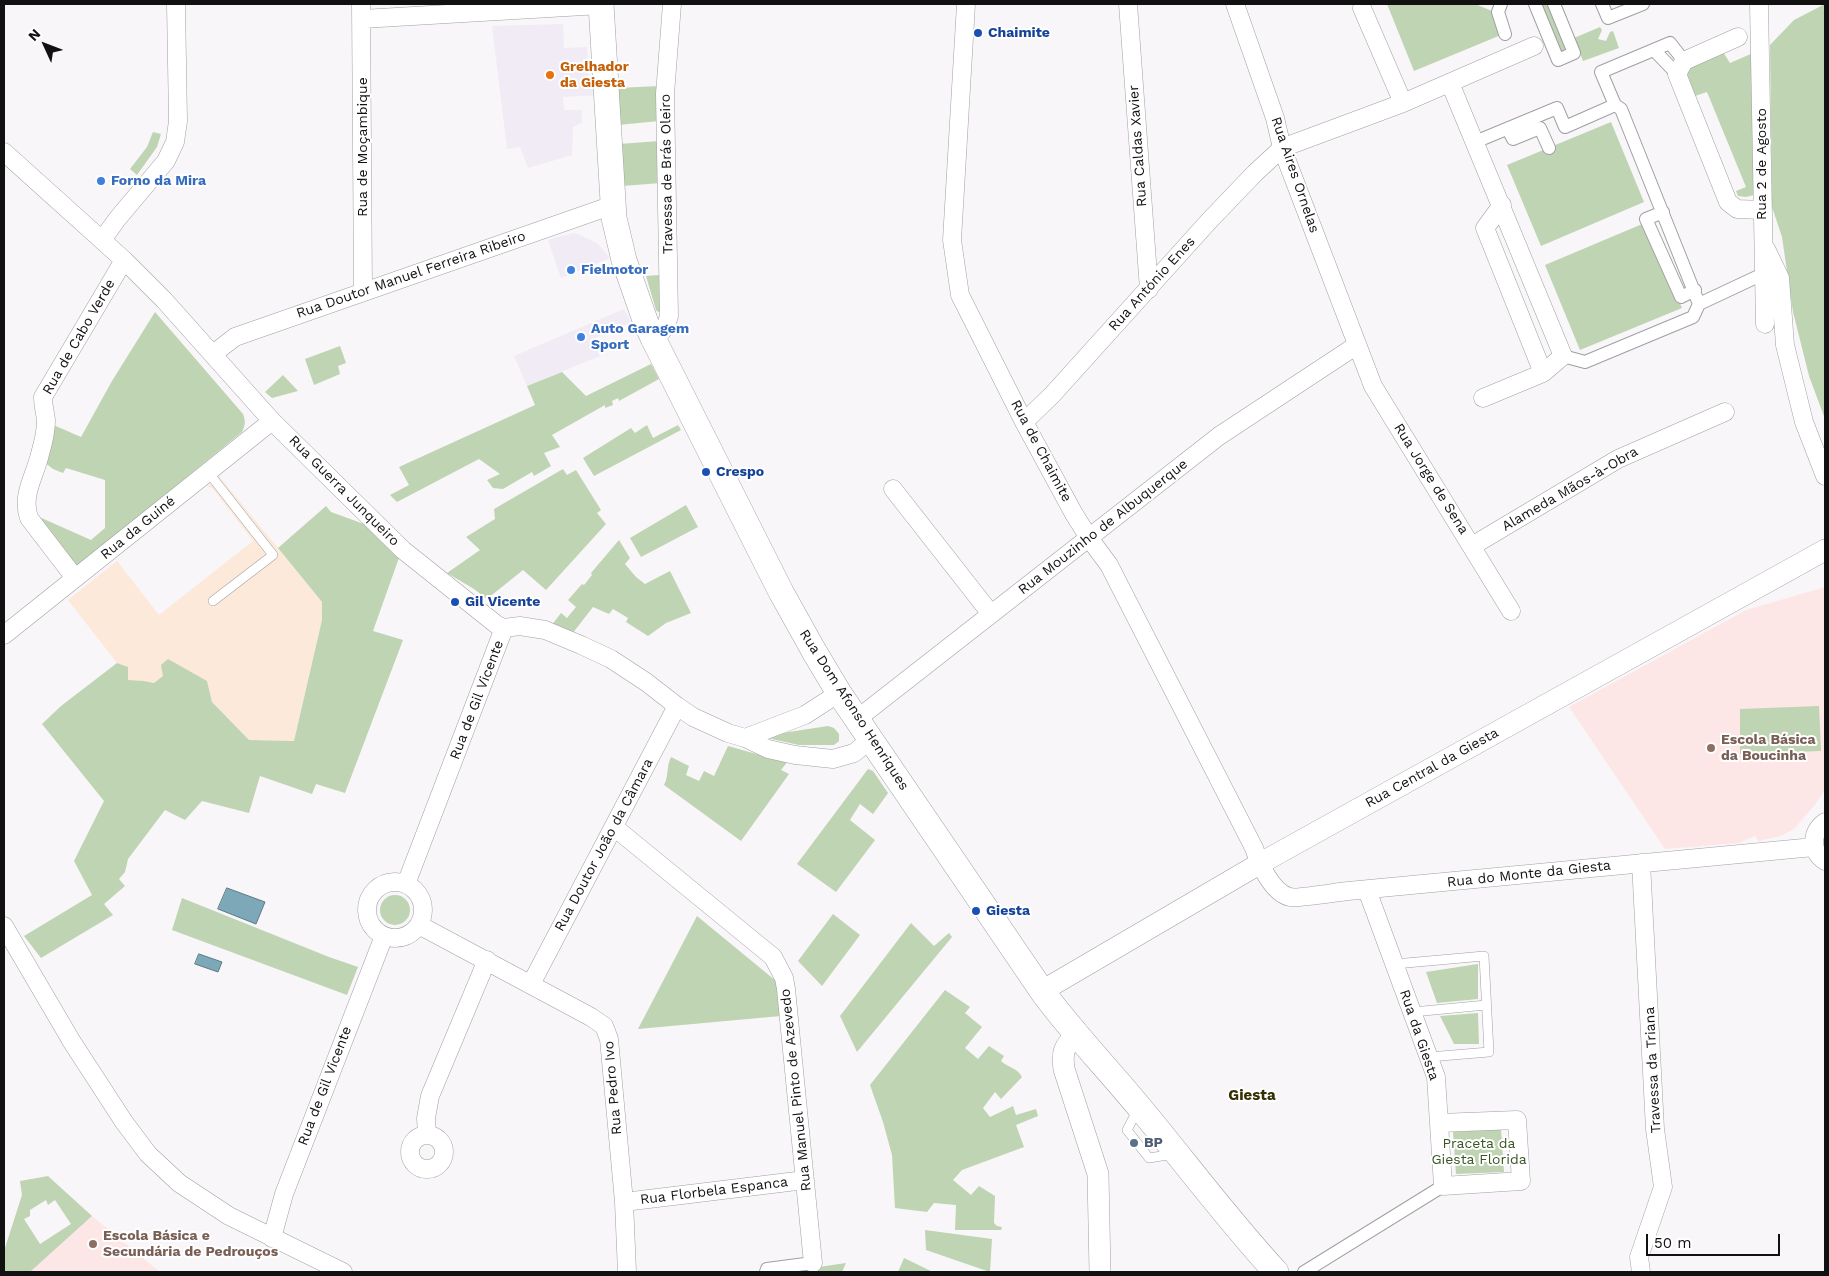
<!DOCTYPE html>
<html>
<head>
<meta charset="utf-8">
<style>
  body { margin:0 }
  #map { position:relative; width:1829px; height:1276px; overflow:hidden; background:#f8f6f9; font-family:"Work Sans",sans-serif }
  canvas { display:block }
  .frame { position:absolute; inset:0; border:5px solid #121112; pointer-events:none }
  .north { position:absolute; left:20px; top:20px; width:50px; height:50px; -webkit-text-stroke:4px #fff; paint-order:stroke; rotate:313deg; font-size:14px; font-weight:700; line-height:20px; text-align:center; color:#121112 }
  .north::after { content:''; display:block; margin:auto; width:18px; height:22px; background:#121112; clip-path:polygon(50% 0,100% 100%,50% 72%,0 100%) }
  .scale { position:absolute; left:1646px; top:1234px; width:134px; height:22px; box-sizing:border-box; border:2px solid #121112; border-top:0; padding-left:6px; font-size:15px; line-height:18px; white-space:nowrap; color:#121112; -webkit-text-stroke:4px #fff; paint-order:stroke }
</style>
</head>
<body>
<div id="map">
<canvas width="1829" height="1276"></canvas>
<div class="frame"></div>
<div class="north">N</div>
<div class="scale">50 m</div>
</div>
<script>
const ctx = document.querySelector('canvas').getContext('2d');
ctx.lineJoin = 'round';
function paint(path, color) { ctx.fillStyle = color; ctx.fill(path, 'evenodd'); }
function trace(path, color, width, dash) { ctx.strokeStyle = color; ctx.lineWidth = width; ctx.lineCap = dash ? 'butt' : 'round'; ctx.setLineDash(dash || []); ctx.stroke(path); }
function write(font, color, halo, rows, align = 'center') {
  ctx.font = font + ' "Work Sans",sans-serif'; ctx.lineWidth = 4; ctx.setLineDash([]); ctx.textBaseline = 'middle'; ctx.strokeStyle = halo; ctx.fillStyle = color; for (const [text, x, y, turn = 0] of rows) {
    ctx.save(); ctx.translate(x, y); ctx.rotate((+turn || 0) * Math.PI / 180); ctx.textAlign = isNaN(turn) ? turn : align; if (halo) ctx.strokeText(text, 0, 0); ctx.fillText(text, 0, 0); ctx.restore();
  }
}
const built = new Path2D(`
  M563,24L564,48L587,47L589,89H598V95L563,97L564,110H582V123L573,127L572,155L528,168L520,147L507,149L492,26Z
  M573,233L580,235L597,243L610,258L561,278L548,240Z
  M624,309L631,322L593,339L600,356L527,386L514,356Z`);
const industrial = new Path2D(`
  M219,476L322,602V620L294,741L249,740L212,702L207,681L163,676L155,683L144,681L128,680V667L117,663L68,600L117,561L159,615L253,541L214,490L210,487H207Z`);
const education = new Path2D(`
  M1825,587V790L1814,806L1794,829L1781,836L1758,841L1755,836L1739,843L1665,849L1569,707L1746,610Z
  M92,1216L160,1272H30Z`);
const green = new Path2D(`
  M1387,4H1475L1492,11L1501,35L1414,71Z
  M1540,4H1550L1568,48L1566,53L1561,52Z
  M1825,4V419L1809,376L1793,312L1782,237L1772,207L1770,45L1794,20Z
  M1600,27L1602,30L1598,39L1606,41L1610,32L1613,31L1619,48L1583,61L1574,38Z
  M1723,52L1730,63L1753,53L1754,195L1746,197L1738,196L1736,191L1746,187L1707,92L1695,96L1687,73L1689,67Z
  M660,86L659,121L618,125L616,88Z
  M1611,122L1644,202L1541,246L1507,165Z
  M153,132L161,134L157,147L137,175L130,169L147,147Z
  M659,141L661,183L622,186L619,144Z
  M1647,222L1682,308L1580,350L1545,265Z
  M659,275L660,311L658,312L656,310L646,276Z
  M155,312L243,414C246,421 245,426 242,432L76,567L37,516L91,540L105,528V480L66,468L63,473L53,469L44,462L49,423L81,437L112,381Z
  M340,346L346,363L338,366L340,374L314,385L305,359Z
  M651,364L659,379L619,401L618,398L612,401L613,405L605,408V405L552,435L560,447L544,453L551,466L534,476L532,472L503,489L493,488L487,480L500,474L479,459L397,502L390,495L409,485L399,467L535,405L527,386L562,372L586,396Z
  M283,375L298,391L272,398L265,392Z
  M647,425L653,438L678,425L681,430L594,476L583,458L631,428L635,433Z
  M563,469L567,475L576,470L601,510L597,513L606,524L546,590L523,570L487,599L474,589L447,573L480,550L466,537L495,519L494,509Z
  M686,505L698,527L641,557L630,538Z
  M326,506L331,512L372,527L400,555L373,631L403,640L345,793L316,784L312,794L260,776L249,813L202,801L185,820L165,810L128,859L125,872L119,879L125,886L104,904L113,915L41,958L24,936L92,895L74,861L104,801L42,724L61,706L117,663L128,667V680L144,681L154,683L163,676L161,665L168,659L207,681L212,702L249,740L294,741L322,620V602L278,548Z
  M619,540L630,558L625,564L636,577L645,584L670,571L691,613L666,623L648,636L626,622L628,618L613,609L609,614L593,607L572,634L551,626L561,613L567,618L576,607L568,600L582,584L584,585L592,575L591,573Z
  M1819,706L1821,751L1740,754V709Z
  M828,726L834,728L839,734V741L834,745H799L767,738L769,735Z
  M728,746L774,759L788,761L781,770L789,774L741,841L664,785C669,776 666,767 671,757L689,766L686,775L699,781L704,771L714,776Z
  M868,769L873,771L888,793L873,814L860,804L850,820L875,840L836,892L797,864Z
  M380 910a15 15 0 1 1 30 0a15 15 0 1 1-30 0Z
  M182,898L329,957L358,967L347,995L172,930Z
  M833,914L860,935L822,986L798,961Z
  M697,916L776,981L781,1016L638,1029Z
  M911,923L934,946L949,933L952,937L857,1052L840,1016Z
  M1478,964V999L1437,1003L1426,972Z
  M945,990L970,1007L965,1013L982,1027L965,1048L978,1059L989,1046L1004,1056L1001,1061C1008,1068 1017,1067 1022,1077L1001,1099L995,1092L983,1108L990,1117L1013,1106L1016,1115L1036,1109L1038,1116L1016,1125L1024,1147L962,1170L953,1180L971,1195L979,1186L995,1196L994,1223L997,1226L1002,1227L1001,1230H955L956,1205L934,1203L927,1212L895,1208L892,1155L883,1122L870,1085Z
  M1478,1013L1479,1044H1454L1440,1016Z
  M1501,1129L1504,1172L1456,1174L1453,1132Z
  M48,1176L92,1216L30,1272H4V1251L22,1195L20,1181ZM46,1200L48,1205L55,1200L71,1224L40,1244L24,1219L30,1216V1210Z
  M925,1230L992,1239L990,1272L926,1250Z
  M904,1258L933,1272H898Z
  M846,1263L842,1272H811L812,1268Z`);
const water = new Path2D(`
  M227,888L265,902L256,924L218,909Z
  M199,954L222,962L218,972L195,964Z`);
const service = new Path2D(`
  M208,472L273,555L213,601
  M1395,964L1484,956L1489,1052L1429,1057
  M1413,1012L1486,1005
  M1138,1109L1127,1130L1149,1158L1174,1154`);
const pedestrian = new Path2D(`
  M1501,4L1498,12L1505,34
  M1535,4L1558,60L1574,53L1554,4
  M1602,4L1608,18L1643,4
  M1654,50L1677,74
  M1508,129L1513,139L1540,128L1549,148
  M1475,142L1557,108L1565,127L1615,105L1601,72L1670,43L1684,61
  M1663,212L1646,219L1681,297L1695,290
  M1699,304L1763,274
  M1563,356L1585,362L1693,317L1699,304L1621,109L1615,105
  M766,1272L767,1269L813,1263
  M1304,1272L1443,1186`);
const minor = new Path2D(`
  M361,4L363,291
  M966,4L952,240L960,295L1024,422L1074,514L1089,538L1109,565L1254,848C1259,863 1272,893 1290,897C1298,899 1337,892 1348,891L1814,847
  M1128,4L1149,289
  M1235,4L1275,118L1282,148L1373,386L1511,611
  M1759,4L1765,324
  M1362,8L1403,103
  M362,19L601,5
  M1738,37L1684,61L1677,74L1728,202L1737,209L1762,210
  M1450,83L1563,356L1543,373L1483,398
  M4,152L124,260L164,300L272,421L403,550L497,625L504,628L520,626L545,630L581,645L611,659L646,682L677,706L693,717L728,733L745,738L768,749L795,755L833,759L854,753L870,740
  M1502,205L1485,228L1543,373
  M102,240L118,218L166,161L175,142L178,121L176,4
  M1766,249L1780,278L1785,345L1804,422L1825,476
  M653,338C663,333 666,327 669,316L665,94L672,4
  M213,354L235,337L613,205
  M1024,422L1052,395L1209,221L1255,173L1282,148L1403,103L1534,46
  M893,489L991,614
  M1472,546L1618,459L1725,412
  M75,578L29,518C21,495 35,476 40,454C43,444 46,430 46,420C45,412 43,405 43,397L124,260
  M4,635L272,421
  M857,719L1219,436L1357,345
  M745,738L805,715L839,693
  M1825,822C1811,832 1810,852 1825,861
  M614,827L773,957L784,978L786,989L813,1263
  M367 910a28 28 0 1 1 56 0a28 28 0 1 1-56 0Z
  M406,884L504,628
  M1367,890L1436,1077L1443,1186L1521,1181L1517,1120L1439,1123
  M419,925L591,1017L604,1026L609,1039L624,1202L627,1272
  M4,926L72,1042L124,1122L148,1154L179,1183L229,1216L343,1272
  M531,984L677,706
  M410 1152a17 17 0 1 1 34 0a17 17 0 1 1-34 0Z
  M427,1135L426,1118L430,1096L487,960
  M624,1202L805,1180
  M272,1238L284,1194L384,936
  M1641,1272L1639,1257L1663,1187L1655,1129L1641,863`);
const tertiary = new Path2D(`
  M1042,991L1259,864L1825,550
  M1076,1035C1063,1047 1062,1053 1064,1069L1098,1174L1100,1272`);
const secondary = new Path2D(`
  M601,4L614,218L624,260L646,323L653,338L781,592L815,653L839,693L1042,991C1072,1032 1107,1068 1140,1108C1185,1162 1228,1220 1276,1272`);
const markers = [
  [978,33,5,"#1a4fb4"],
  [550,75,5,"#e8710a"],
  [101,181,5,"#3f7fe0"],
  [571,270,5,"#3f7fe0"],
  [581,337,5,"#3f7fe0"],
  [706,472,5,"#1a4fb4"],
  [455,602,5,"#1a4fb4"],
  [1711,748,5,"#8d6e63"],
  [976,911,5,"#1a4fb4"],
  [1134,1143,5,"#5c6f8a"],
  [93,1244,5,"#8d6e63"]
];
const transitNames = [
  ["Chaimite",988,33],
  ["Crespo",716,472],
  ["Gil Vicente",465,602],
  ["Giesta",986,911]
];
const foodNames = [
  ["Grelhador",560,67],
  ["da Giesta",560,83]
];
const streetNames = [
  ["Rua Caldas Xavier",1138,146,-94],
  ["Rua de Moçambique",363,147,-90],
  ["Rua 2 de Agosto",1762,164,-90],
  ["Travessa de Brás Oleiro",667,174,-91],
  ["Rua Aires Ornelas",1295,175,71],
  ["Rua Doutor Manuel Ferreira Ribeiro",411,275,-19],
  ["Rua António Enes",1152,284,-48],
  ["Rua de Cabo Verde",79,337,-60],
  ["Rua de Chaimite",1041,451,62],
  ["Rua Jorge de Sena",1431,479,58],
  ["Alameda Mãos-à-Obra",1570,489,-30],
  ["Rua Guerra Junqueiro",344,491,45],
  ["Rua Mouzinho de Albuquerque",1103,527,-38],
  ["Rua da Guiné",138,528,-39],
  ["Rua de Gil Vicente",477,700,-69],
  ["Rua Dom Afonso Henriques",854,710,57],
  ["Rua Central da Giesta",1432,768,-29],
  ["Rua Doutor João da Câmara",604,845,-62],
  ["Rua do Monte da Giesta",1529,874,-6],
  ["Rua da Giesta",1419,1035,71],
  ["Travessa da Triana",1653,1070,-93],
  ["Rua de Gil Vicente",325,1086,-69],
  ["Rua Pedro Ivo",613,1088,-95],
  ["Rua Manuel Pinto de Azevedo",796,1090,-96],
  ["Rua Florbela Espanca",714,1191,-7]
];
const shopNames = [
  ["Forno da Mira",111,181],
  ["Fielmotor",581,270],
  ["Auto Garagem",591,329],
  ["Sport",591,345]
];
const educationNames = [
  ["Escola Básica",1721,740],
  ["da Boucinha",1721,756],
  ["Escola Básica e",103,1236],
  ["Secundária de Pedrouços",103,1252]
];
const serviceNames = [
  ["BP",1144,1143]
];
const parkNames = [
  ["Praceta da",1479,1144],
  ["Giesta Florida",1479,1160]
];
const neighbourhoodNames = [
  ["Giesta",1252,1096]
];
paint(built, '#f1ebf5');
paint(industrial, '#fde9d9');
paint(education, '#fde7e6');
paint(green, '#bfd4b2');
paint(water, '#7ca8b7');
trace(water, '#5c7b86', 1);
trace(service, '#a19fa3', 10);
trace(pedestrian, '#a19fa3', 14);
trace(minor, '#a19fa3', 19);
trace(tertiary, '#a19fa3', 22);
trace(secondary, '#a19fa3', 26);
trace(service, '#fff', 9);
trace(pedestrian, '#fff', 12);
trace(minor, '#fff', 18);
trace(tertiary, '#fff', 21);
trace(secondary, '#fff', 25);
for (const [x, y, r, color] of markers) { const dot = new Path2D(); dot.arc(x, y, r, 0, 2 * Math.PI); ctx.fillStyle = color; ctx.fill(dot); trace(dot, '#fff', 2); }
write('bold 14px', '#164399', '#fff', transitNames, 'left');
write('bold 14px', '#c56008', '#fff', foodNames, 'left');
write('14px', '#121112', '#fff', streetNames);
write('bold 14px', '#366cbe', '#fff', shopNames, 'left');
write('bold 14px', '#785e54', '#fff', educationNames, 'left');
write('bold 14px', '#4e5e75', '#fff', serviceNames, 'left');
write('14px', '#3a5523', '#fff', parkNames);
write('bold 15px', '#352f03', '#fff', neighbourhoodNames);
</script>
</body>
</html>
